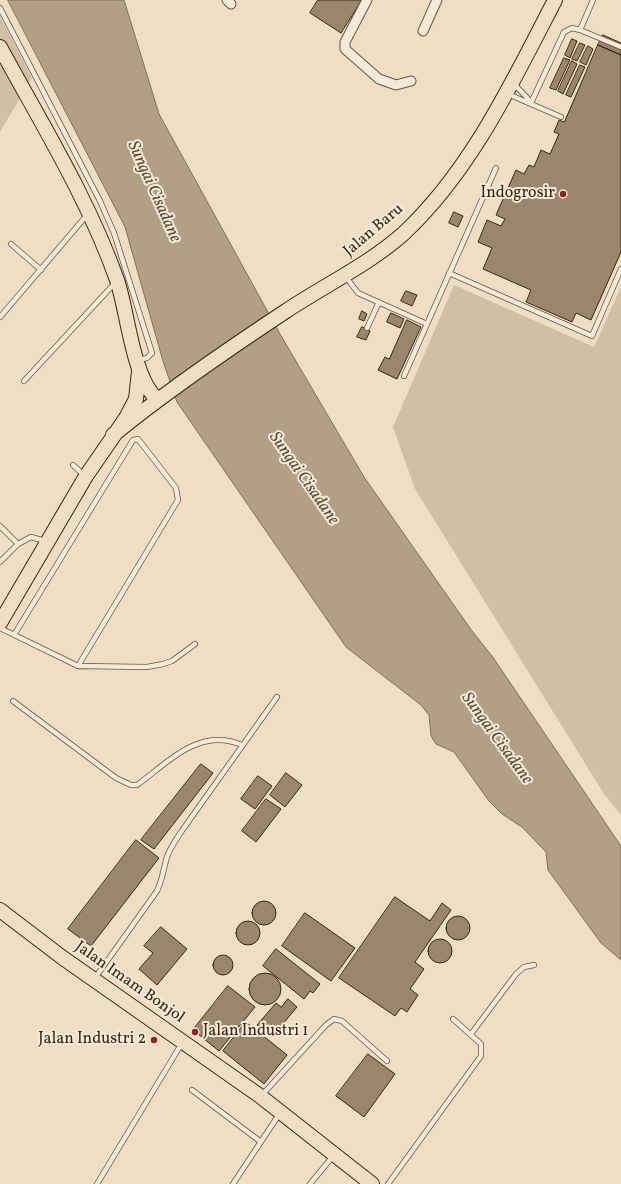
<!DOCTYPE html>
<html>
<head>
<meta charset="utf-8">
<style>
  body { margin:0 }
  canvas { display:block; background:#f0dec4 }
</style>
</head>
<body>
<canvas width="621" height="1184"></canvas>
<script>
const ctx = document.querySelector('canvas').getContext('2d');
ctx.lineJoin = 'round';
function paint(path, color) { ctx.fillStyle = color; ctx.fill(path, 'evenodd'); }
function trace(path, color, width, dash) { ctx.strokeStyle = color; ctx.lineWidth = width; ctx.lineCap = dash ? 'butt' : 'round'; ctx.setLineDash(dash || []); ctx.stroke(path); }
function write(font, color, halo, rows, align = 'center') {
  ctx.font = font + ' Vollkorn,serif'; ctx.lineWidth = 4; ctx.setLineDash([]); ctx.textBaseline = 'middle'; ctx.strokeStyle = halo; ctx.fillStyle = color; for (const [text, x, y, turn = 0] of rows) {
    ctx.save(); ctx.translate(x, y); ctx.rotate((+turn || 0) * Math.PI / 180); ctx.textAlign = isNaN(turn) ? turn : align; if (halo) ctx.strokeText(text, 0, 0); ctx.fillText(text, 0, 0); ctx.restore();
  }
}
const green = new Path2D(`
  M0,16L32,78L0,132Z
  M454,285L594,347L621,287V815L604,794L415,489L393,427Z`);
const water = new Path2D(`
  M8,0H124L159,114L280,334L364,477L472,631L492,656L621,846V960L601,943L548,870L546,852L522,827L502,814L489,801L454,752L436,744L431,736L429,715L421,705L346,647L177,402L163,361L125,227Z`);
const building = new Path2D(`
  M318,0H362L341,33L310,13Z
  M603,35L621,43V55L598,45Z
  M572,39L577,41L570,58L565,55Z
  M580,43L585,45L577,61L572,59Z
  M598,45L621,55V252L591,320L576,313L572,322L526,302L531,290L483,269L492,248L478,242L487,220L501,226L505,219L496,215L516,170L524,174L529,165L534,167L541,150L550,154L559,134L554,132L559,120L564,122Z
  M588,46L593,49L586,65L580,62Z
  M564,58L570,60L556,90L550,88Z
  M572,61L577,64L563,94L558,91Z
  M580,65L585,67L571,97L566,95Z
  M454,212L463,216L458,227L449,223Z
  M406,291L417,295L412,306L401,301Z
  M362,311L367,314L364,321L359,319Z
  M391,313L404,319L400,328L387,322Z
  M407,320L421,327L397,379L378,370L385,357L389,359Z
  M362,327L370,331L366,340L357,337Z
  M201,764L213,773L154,849L141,840Z
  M286,773L302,785L285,807L270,795Z
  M258,776L272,786L255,809L241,799Z
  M266,799L281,809L256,842L242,831Z
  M136,840L159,858L91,946L68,929Z
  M395,897L430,921L442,903L451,910L415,962L424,969L410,989L418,995L407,1012L401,1008L395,1016L339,978Z
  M252 913a12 12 0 1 1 24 0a12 12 0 1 1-24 0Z
  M305,913L355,948L331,981L282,946Z
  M446 928a12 12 0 1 1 24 0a12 12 0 1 1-24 0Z
  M236 933a12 12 0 1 1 24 0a12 12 0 1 1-24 0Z
  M161,927L187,949L157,985L139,969L153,953L144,946Z
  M428 951a12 12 0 1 1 24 0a12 12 0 1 1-24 0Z
  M276,949L320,984L313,993L310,991L304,999L263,966Z
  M213 965a10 10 0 1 1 20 0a10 10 0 1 1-20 0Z
  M249 989a16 16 0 1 1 32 0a16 16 0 1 1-32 0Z
  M228,986L255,1007L219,1051L193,1030Z
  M288,999L297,1007L272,1037L257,1025L276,1003L281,1007Z
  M246,1022L287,1055L264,1084L223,1051Z
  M368,1054L395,1074L364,1117L336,1096Z`);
const lane = new Path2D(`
  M593,0L580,30L621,47
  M0,8L100,201L114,233L152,353L147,358L138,360
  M514,84C520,91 526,95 531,103
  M508,94L561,117
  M531,103L564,32L572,28L580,30
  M11,244L41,270
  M449,273L592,336L621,269
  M346,277L358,293L427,324
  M0,317L87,215
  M367,328L379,302
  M404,376L496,168
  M24,381L115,283
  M73,465L84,475
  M0,526L18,544L31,537L45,541
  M0,562L18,544
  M0,628L78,666L147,667L163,664L172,661L195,644
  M14,635L133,440L138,439L176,488L178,500L78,666
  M13,701L116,778L131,785H137C170,761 199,727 242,745
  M95,978L157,891C163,878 163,870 167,857C170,848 176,840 181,832L277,697
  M471,1034L516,974L524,967L534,965
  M192,1090L261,1142
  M262,1095L326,1025L334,1019L342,1021L387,1061
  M97,1184L182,1043
  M233,1184L280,1113
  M310,1184L333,1156
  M388,1184L481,1056V1044L453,1019`);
const street = new Path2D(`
  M227,0L231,4
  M367,0L345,42V49L379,79L396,85L411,81
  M423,31L437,0`);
const primary = new Path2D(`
  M0,47C41,123 88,198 117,280C128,312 132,377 157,399
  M113,435C168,390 227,350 286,311C325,285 368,265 403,234C471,171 513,81 555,0
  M0,623L86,476L126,418L136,399L139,371
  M0,910L63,958L260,1096L372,1184`);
const markers = [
  [563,194,4,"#8f2418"],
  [195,1032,4,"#8f2418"],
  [154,1040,4,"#8f2418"]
];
const poiNames = [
  ["Indogrosir",555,194],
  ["Jalan Industri 1",203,1032,"left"],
  ["Jalan Industri 2",146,1040]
];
const streetNames = [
  ["Jalan Baru",374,231,-40],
  ["Jalan Imam Bonjol",129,983,35]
];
const waterNames = [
  ["Sungai Cisadane",153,192,66],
  ["Sungai Cisadane",303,479,55],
  ["Sungai Cisadane",496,739,54]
];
paint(green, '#d1bfa5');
paint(water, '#b29f86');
trace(water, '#826f56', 1);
paint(building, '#99866d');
trace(building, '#3b260e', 1);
trace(lane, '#68543c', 6);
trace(street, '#68543c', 11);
trace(primary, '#3b260e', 16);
trace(lane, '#f5ead9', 4.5);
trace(street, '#f5ead9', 9);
trace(primary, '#f0dec4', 14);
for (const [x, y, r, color] of markers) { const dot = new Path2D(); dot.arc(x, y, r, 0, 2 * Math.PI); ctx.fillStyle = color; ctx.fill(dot); trace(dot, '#f5ead9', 1.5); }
write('16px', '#3b260e', '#f5ead9', poiNames, 'right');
write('16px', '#3b260e', '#f5ead9', streetNames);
write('italic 17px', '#5f4a32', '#f5ead9', waterNames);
</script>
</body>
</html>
